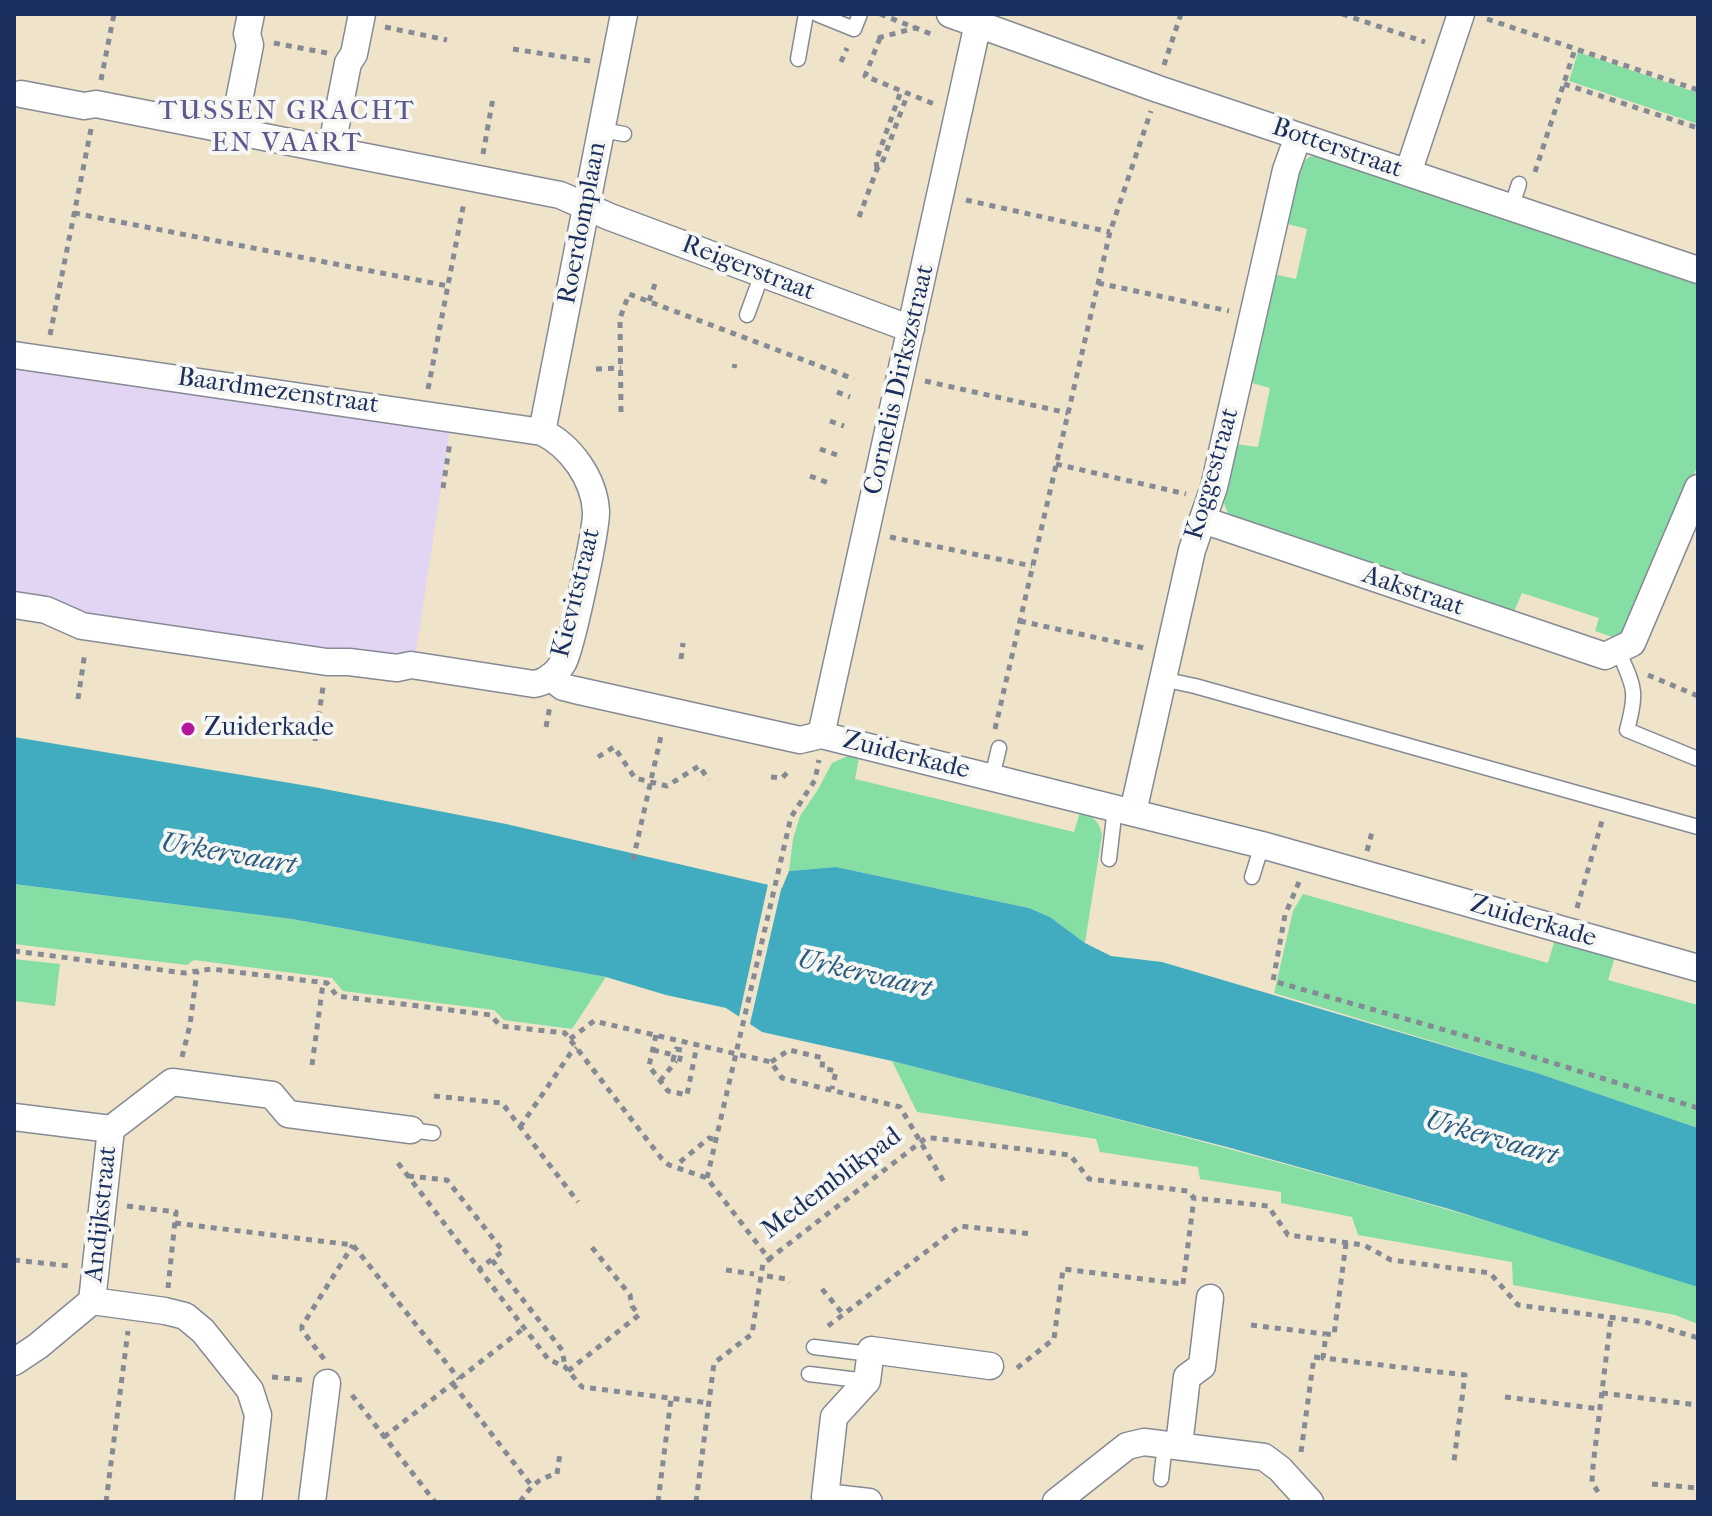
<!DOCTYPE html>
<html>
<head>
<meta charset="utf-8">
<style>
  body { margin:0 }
  #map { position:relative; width:1712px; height:1516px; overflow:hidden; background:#efe4c9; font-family:"IM FELL French Canon",serif }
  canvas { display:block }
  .frame { position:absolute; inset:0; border:16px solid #1b2f5e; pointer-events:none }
</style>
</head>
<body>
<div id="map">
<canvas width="1712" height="1516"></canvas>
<div class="frame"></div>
</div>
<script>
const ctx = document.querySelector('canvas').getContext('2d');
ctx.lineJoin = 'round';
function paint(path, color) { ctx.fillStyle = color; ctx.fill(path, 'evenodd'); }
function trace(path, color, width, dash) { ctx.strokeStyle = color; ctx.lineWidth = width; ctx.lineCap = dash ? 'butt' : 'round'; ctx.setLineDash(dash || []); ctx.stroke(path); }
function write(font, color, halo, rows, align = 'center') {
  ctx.font = font + ' "IM FELL French Canon",serif'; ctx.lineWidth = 8; ctx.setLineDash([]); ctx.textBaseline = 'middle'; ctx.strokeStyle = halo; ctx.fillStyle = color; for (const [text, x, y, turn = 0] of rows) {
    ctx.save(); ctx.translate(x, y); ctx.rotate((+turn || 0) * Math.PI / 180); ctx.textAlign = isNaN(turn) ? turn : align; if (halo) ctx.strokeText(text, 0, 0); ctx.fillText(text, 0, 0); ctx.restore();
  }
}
const built = new Path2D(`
  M14,366L450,429L413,671L14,607Z`);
const green = new Path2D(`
  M1578,52L1698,93V124L1569,81Z
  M1321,155L1698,282V465L1625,632L1618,639L1595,631L1599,618L1522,593L1513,614L1247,525L1228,514L1224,503L1235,444L1258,447L1270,388L1248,382L1273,274L1296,279L1307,229L1284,223L1299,166L1309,157Z
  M850,755L859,758L855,779L1074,832L1080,812C1092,815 1100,822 1102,835L1085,943L1050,917L1029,908L836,867L789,871L793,839L800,816L817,791L832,763Z
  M14,884L292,919L606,977L572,1029L504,1020L494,1010L343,991L332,978L194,960L187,965L14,944Z
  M1303,894L1548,963L1555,939L1615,957L1608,980L1698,1005V1128L1537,1073L1274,993L1293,911Z
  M14,959L60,964L55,1006L14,1001Z
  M892,1061C1151,1128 1411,1194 1666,1276L1698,1287V1324L1675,1315L1513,1285L1512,1262L1358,1235L1352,1217L1281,1203V1192L1200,1179L1198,1167L1100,1152L1096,1139L917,1112Z`);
const water = new Path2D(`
  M14,737L314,787L506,824L782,888L789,871L836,867L1029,908L1050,917L1085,943L1111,956L1162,962L1537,1073L1698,1128V1287L1449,1209L1227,1147L892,1061L762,1032L726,1008L666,995L606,977L292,919L14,884Z`);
const pier = new Path2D(`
  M786,868L749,1028L738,1021L768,884L769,881L780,883Z`);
const path = new Path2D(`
  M880,14L931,34
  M1342,14L1425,42
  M1487,19L1698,90
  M385,27L447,40
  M878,38L915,28
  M880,38L865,76L934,104
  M274,43L327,53
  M513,49L590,61
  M841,62L847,48
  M1164,65L1181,14
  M101,80L114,14
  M1564,84L1698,128
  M483,154L493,98
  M877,168L876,161L901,91
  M1535,172L1575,49
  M966,200L1110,232
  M74,213L448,286
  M859,217L877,169L882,163L908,93
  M1098,283L1229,311
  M649,301L656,281
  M50,335L91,129
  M734,368L735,364
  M596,369L621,368
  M925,381L1068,413
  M428,389L464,202
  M837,392L850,397
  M621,412L620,318L629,294L854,379
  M830,421L844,426
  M820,449L837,455
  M1056,464L1186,494
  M810,476L831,484
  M443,488L450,442
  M890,537L1032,566
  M1020,621L1144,648
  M681,659L683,643
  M1648,675L1698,696
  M78,699L85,652
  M546,727L550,706
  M995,729L1110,232L1151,111
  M315,741L323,687
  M598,757L614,747L635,778L667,786L699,766L709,780
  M771,777L782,778L788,772
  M1367,851L1372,832
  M633,860L661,736
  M1299,882L1285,915L1273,981L1469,1037L1698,1108
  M1577,908L1602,821
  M14,951L185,973L211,969L327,983L337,996L491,1015L500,1026L565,1033L662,1159L669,1165L707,1178L769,1259L926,1138H932L1070,1155L1089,1179L1188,1191L1194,1198L1268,1206L1288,1235L1364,1245L1391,1260L1490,1273L1518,1305L1645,1322L1698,1338
  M656,1035L649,1066L668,1091L687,1095L697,1045
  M570,1039L594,1021L771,1062L782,1078L900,1107L944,1182
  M676,1049L682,1050L679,1062L673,1060Z
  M653,1050L674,1055
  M182,1057L190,1025L197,971
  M771,1062L789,1050L823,1058L822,1068L836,1071L832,1089
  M312,1065L323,983
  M660,1081L676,1061
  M434,1096L502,1103L578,1202
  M520,1127L570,1054L577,1048
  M680,1162L709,1138L717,1140
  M398,1163L548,1359L565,1367L582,1387L709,1403
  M408,1176L447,1180L503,1251L479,1269
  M707,1178L791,817L815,780L819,760
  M127,1206L176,1212L168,1288
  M175,1223L353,1245L459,1379
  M1346,1243L1334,1335L1326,1334L1323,1358L1465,1375L1454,1461
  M14,1260L70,1266
  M492,1260L562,1350L565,1366
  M726,1270L754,1274
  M767,1276L786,1279L789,1283
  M1183,1284L1194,1198
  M822,1289L843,1314
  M1251,1325L1325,1334
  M828,1326L960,1226L1032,1234
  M324,1359L302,1330V1326L353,1245
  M1017,1368L1054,1339L1063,1269L1183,1284
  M568,1371L639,1315L632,1306L630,1295L590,1245
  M272,1377L302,1380
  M453,1384L531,1485
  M1602,1393L1698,1405
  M352,1395L435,1502
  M1505,1397L1600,1409
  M384,1437L524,1328
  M1301,1452L1314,1357L1323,1358
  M1652,1484L1698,1488
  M1598,1492L1592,1482L1593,1466L1611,1317
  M106,1502L128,1331
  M520,1502C531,1486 538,1478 557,1474L560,1453
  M658,1502L671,1399
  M696,1502L714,1363L752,1334L763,1263L769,1259L773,1264`);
const service = new Path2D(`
  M817,14L854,29L860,14
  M798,59L806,14
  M602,130L624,134
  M1511,208L1519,184
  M747,315L762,274
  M1618,650C1634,687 1638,690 1627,730L1698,759
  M1162,679L1195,686L1698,827
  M992,777L999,748
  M1109,859L1115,808
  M1252,877L1262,845
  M411,1130L433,1133
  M814,1347L870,1354
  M809,1374L867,1381
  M1161,1479L1165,1444`);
const minor = new Path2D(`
  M950,14L1158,89L1698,270
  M21,94L84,106L96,104L560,195L610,217L911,329
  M233,131L250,45L247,34L251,14
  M331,150L348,63L354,54L362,14
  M1408,173L1461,14
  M14,355L542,432C571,446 594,479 596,511C597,527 571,650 563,663C556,674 547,682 534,684L411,665L397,668L349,662H327L82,626L46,610L14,605
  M542,432L624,14
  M1203,520L1605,656L1632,643L1698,488
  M550,677L563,687L575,690L800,740L821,735L1262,845L1698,968
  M821,735L980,14
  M1133,812L1192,550L1214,487L1286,170L1298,137
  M14,1117L111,1129
  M111,1129L172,1082L272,1095L288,1114L411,1130
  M92,1301L165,1311L185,1316L203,1331L250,1390L258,1415L248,1502
  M14,1362L38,1346L92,1301L111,1129
  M1179,1445L1187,1377L1202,1366L1210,1298
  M312,1502L327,1383
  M869,1502L825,1497L834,1417L867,1381L871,1350L990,1366
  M1056,1502L1127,1446L1144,1442L1264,1457L1280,1469L1310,1502`);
const markers = [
  [188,729,8,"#b5179e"]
];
const streetNames = [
  ["Botterstraat",1337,149,19],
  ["Roerdomplaan",583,223,-79],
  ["Reigerstraat",748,269,21],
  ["Cornelis Dirkszstraat",900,380,-77],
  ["Baardmezenstraat",278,392,8],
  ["Koggestraat",1213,474,-74],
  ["Aakstraat",1413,592,19],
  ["Kievitstraat",577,593,-76],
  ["Zuiderkade",906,756,14],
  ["Zuiderkade",1533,922,16],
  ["Medemblikpad",832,1184,-37],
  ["Andijkstraat",102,1214,-84]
];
const poiNames = [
  ["Zuiderkade",204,729]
];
const neighbourhoodNames = [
  ["TUSSEN GRACHT",287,112],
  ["EN VAART",287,144]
];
const waterNames = [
  ["Urkervaart",228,855,10],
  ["Urkervaart",864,975,13],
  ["Urkervaart",1491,1139,16]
];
paint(built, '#e2d4f3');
paint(green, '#85dfa5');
paint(water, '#41acc0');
paint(pier, '#efe4c9');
trace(service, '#858a94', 17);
trace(minor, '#858a94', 29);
trace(path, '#858a94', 5, [6, 6]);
trace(service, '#fff', 14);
trace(minor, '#fff', 26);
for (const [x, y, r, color] of markers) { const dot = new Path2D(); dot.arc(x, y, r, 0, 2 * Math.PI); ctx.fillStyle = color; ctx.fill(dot); trace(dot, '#f6f6f2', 3); }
write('26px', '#1b2f5e', '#f6f6f2', streetNames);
write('26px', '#1b2f5e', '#f6f6f2', poiNames, 'left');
ctx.letterSpacing = '2px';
write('28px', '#5b598f', '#f6f6f2', neighbourhoodNames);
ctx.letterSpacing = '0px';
write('italic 28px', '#285b80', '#f6f6f2', waterNames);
</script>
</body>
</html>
